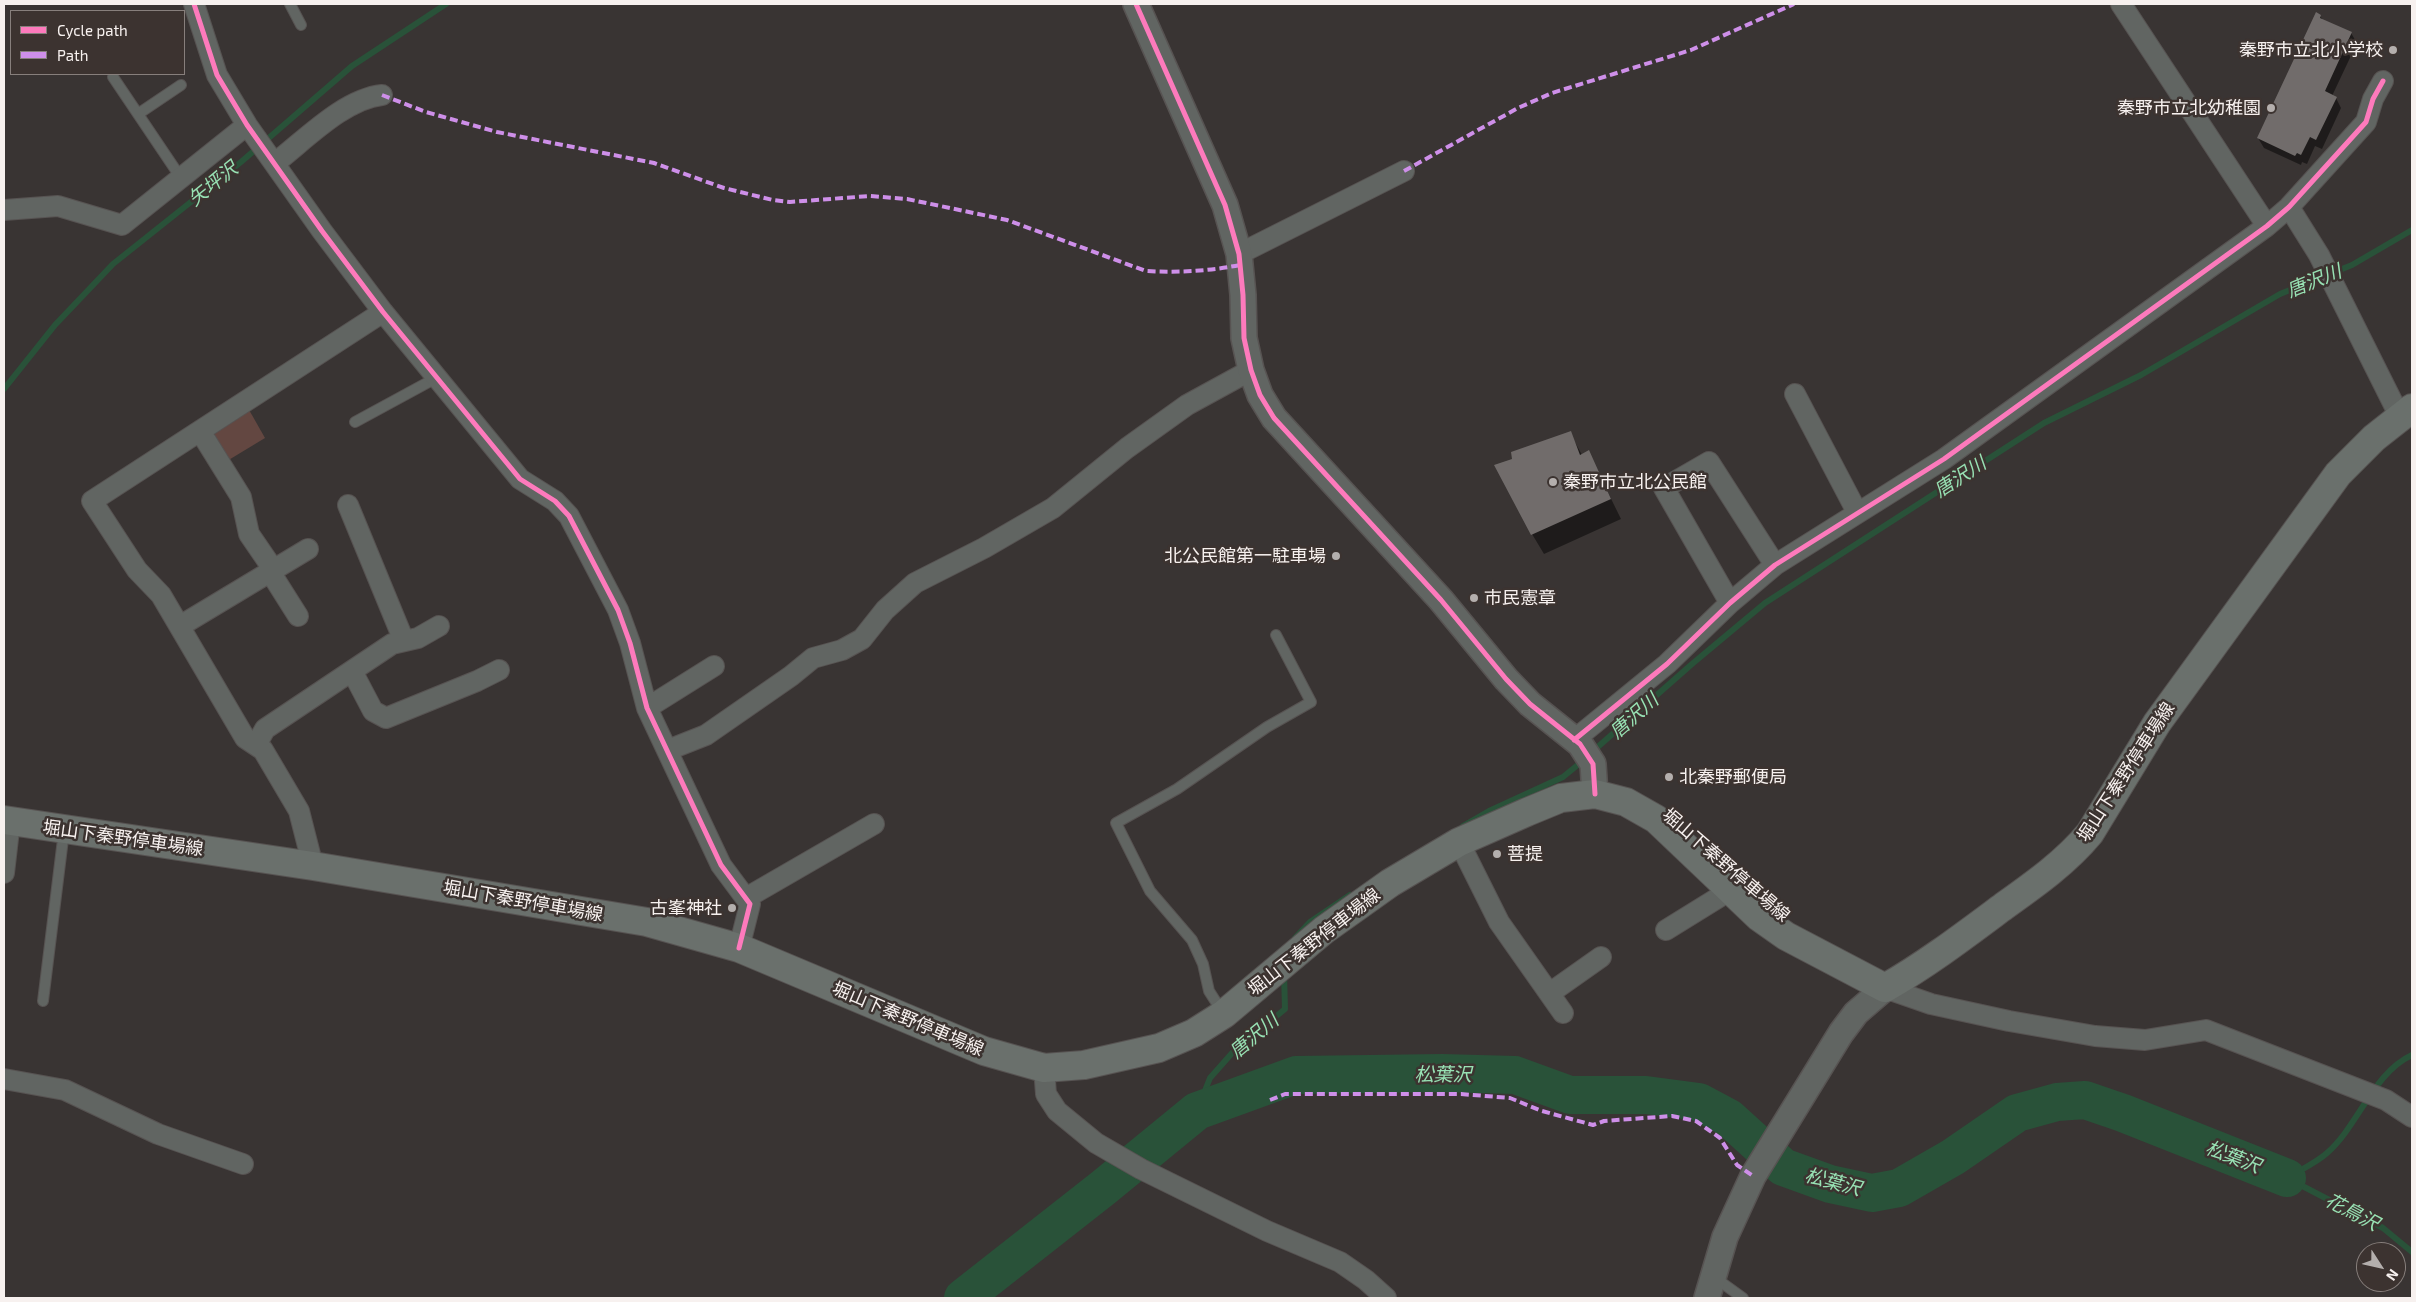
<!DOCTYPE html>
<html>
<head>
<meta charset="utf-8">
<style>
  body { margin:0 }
  #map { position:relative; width:2416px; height:1302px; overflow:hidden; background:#393433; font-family:"Exo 2",sans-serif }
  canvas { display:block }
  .frame { position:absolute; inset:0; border:5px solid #f7f1ef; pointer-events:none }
  .legend { position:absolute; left:10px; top:10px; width:175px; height:65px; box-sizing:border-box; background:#3c3330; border:1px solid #877f7c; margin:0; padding:6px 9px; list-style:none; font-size:15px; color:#f7f1ef }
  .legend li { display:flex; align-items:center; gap:10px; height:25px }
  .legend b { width:25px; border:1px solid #877f7c }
  .north { position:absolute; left:2356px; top:1242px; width:50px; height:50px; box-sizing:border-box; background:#3c3330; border:1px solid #877f7c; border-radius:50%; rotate:125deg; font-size:14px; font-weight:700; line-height:20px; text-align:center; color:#f7f1ef }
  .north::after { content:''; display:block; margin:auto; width:18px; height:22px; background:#b4afad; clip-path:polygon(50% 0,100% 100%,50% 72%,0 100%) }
</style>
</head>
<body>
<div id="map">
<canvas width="2416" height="1302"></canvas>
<div class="frame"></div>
<ul class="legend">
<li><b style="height:6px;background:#fd7abc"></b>Cycle path</li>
<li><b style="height:6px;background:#ce8fe9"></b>Path</li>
</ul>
<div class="north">N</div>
</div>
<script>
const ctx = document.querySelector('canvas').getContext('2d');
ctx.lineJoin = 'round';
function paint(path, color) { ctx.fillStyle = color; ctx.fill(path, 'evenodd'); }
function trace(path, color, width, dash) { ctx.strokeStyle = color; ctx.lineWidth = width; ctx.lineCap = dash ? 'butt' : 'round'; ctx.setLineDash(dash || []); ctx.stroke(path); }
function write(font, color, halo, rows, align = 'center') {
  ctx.font = font + ' "Exo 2","Noto Sans JP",sans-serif'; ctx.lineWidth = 5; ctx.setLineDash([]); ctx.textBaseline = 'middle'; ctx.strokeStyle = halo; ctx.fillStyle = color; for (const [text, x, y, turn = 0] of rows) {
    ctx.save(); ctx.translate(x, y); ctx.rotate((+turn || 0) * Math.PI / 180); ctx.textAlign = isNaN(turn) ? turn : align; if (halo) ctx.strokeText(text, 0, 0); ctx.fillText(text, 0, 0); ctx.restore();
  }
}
const green = new Path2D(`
  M248,408L265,438L227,461L213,437L217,428Z`);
const shadow = new Path2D(`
  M2320,16L2323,20L2351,33L2357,43L2332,96L2336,98L2341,108L2322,149L2315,146L2307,164L2302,162L2301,165L2264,148L2258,138Z
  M1570,433L1582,455L1588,452L1621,519L1544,554L1532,534L1513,460Z`);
const stream = new Path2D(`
  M4,389L55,325L113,264L241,162L352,66L446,4
  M1592,752L1692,664L1765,603L2044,423L2141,375L2280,294L2352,265L2412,230
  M1463,826L1489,811L1563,777L1585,759
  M1295,938L1310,922L1350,895
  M1197,1111L1210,1078L1233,1052L1285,1009L1284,973
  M2287,1178C2300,1170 2316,1163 2327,1153C2359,1125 2373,1073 2412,1055
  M2287,1178L2383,1228L2412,1252`);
const river = new Path2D(`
  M963,1298L1103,1188L1197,1111L1296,1075L1442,1073L1515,1075L1570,1095H1646L1699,1102L1729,1118L1783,1167L1830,1184L1872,1193L1899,1188L1953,1157L2017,1113L2057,1102L2085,1100L2123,1113L2287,1178`);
const building = new Path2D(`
  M2316,12L2321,15L2320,18L2352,32L2325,91L2337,97L2316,140L2310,137L2301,155L2297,153L2295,156L2257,138Z
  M1571,431L1580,455L1589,450L1611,499L1531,535L1494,465L1512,459L1511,452Z`);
const service = new Path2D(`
  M290,4L301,25
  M113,77L181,178
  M138,114L181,85
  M355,422L436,378
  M43,1001L64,831
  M1223,1013L1209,991L1203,964L1192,940L1150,891L1116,823L1177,789L1267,727L1311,702L1276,635
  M1714,1277L1743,1298`);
const minor = new Path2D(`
  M194,4L217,75L247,125L322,231L383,312L520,479L555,501L569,516L618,610L630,643L647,708L721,865L750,904L739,948
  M2121,4L2267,226
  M275,163C305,140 344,99 382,95
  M2289,207L2319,255L2400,417
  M4,210L58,206L122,225L247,125
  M1239,254L1404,171
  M1795,394L1857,512
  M200,431L241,497L249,534L273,569L274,578L298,616
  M348,505L404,641
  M1730,603L1664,488L1709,462L1775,565
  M180,626L308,549
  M352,671L373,711L386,718L477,681L499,670
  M647,708L714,666
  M1574,740L1667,664L1730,603L1775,565L1944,459L2267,226L2289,207L2366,122L2373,99L2383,81
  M256,745L265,729L392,644L418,638L439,626
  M668,750L706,735L791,676L813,658L842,650L862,639L885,610L915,583L984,548L1053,508L1127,448L1187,405L1251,370
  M1459,842L1499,922L1563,1013
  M313,866L299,811L263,750L245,738L161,595L137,570L92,501L383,312
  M4,873L10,821
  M746,898L874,824
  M1666,930L1729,891
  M1885,988L1931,1004L2009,1021L2095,1036L2145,1040L2206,1030L2386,1100L2412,1117
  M1550,993L1601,957
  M1044,1068L1046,1094L1057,1111L1096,1143L1141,1169L1267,1231L1340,1262L1366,1280L1386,1298
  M4,1079L65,1090L158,1134L243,1164`);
const tertiary = new Path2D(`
  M1136,4L1225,205L1239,254L1243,295L1244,338L1251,370L1260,395L1274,418L1441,600L1506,679L1530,704L1580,744L1593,764L1595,794
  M1707,1298L1725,1237L1753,1176L1841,1033L1856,1013L1885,988`);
const secondary = new Path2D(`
  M4,820L313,866L647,922L739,948L984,1051L1044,1068L1084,1065L1159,1048L1194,1033L1224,1014L1324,930L1390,883L1459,842L1527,812L1561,798L1595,794L1626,802L1656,819L1759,917L1786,936L1885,988C1927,964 1965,935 2004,906C2035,884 2066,862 2090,833L2157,723L2338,474L2374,438L2412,408`);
const quiet = new Path2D(`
  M382,95L426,112L497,132L654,163L724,188L773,200L790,202L870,196L907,199L1007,220L1146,271C1178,273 1209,271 1240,265
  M1404,171L1518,108L1552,93L1691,50L1794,4
  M1270,1100L1285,1094H1461L1510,1098L1542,1111L1593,1125L1604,1121L1672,1116L1696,1121L1720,1138L1737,1165L1753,1176`);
const cycleway = new Path2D(`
  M194,4L217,75L247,125L322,231L383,312L520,479L555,501L569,516L618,610L630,643L647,708L721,865L750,904L739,948
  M1136,4L1225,205L1239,254L1243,295L1244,338L1251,370L1260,395L1274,418L1441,600L1506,679L1530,704L1580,744L1593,764L1595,794
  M1574,740L1667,664L1730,603L1775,565L1944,459L2267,226L2289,207L2366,122L2373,99L2383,81`);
const markers = [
  [2393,50,5,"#b4afad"],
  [2271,108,5,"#b4afad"],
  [1553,482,5,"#b4afad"],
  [1336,556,5,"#b4afad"],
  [1474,598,5,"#b4afad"],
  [1669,777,5,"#b4afad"],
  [1497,854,5,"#b4afad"],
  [732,908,5,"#b4afad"]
];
const poiNames = [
  ["秦野市立北小学校",2383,50],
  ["秦野市立北幼稚園",2261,108],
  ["秦野市立北公民館",1563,482,"left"],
  ["北公民館第一駐車場",1326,556],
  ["市民憲章",1484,598,"left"],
  ["北秦野郵便局",1679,777,"left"],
  ["菩提",1507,854,"left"],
  ["古峯神社",722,908]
];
const streetNames = [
  ["堀山下秦野停車場線",2126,772,-57],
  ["堀山下秦野停車場線",123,838,8],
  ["堀山下秦野停車場線",1726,865,41],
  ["堀山下秦野停車場線",523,901,10],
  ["堀山下秦野停車場線",1314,942,-38],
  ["堀山下秦野停車場線",908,1019,23]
];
const waterNames = [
  ["矢坪沢",213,184,-39],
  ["唐沢川",2314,281,-22],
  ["唐沢川",1960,477,-33],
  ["唐沢川",1634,716,-41],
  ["唐沢川",1254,1036,-40],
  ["松葉沢",1443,1075],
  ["松葉沢",2233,1157,21],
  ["松葉沢",1833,1182,15],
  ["花鳥沢",2352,1212,28]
];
paint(green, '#634741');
paint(shadow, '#0007');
trace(stream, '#295239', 6);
trace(river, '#295239', 38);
paint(building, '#716c6b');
trace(service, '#575352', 12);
trace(minor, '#575352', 22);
trace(tertiary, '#575352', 28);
trace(secondary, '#575352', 30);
trace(service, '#616562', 10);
trace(minor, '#616562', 20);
trace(tertiary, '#616562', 25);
trace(secondary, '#6a706c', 28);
trace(quiet, '#ce8fe9', 4, [8, 4]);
trace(cycleway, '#fd7abc', 5);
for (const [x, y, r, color] of markers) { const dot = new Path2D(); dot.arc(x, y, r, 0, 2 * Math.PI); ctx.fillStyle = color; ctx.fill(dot); trace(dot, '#3c3330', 2); }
write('18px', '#f7f1ef', '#3c3330', poiNames, 'right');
write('18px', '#f7f1ef', '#3c3330', streetNames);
write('italic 19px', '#98e2b4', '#3c3330', waterNames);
</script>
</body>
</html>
